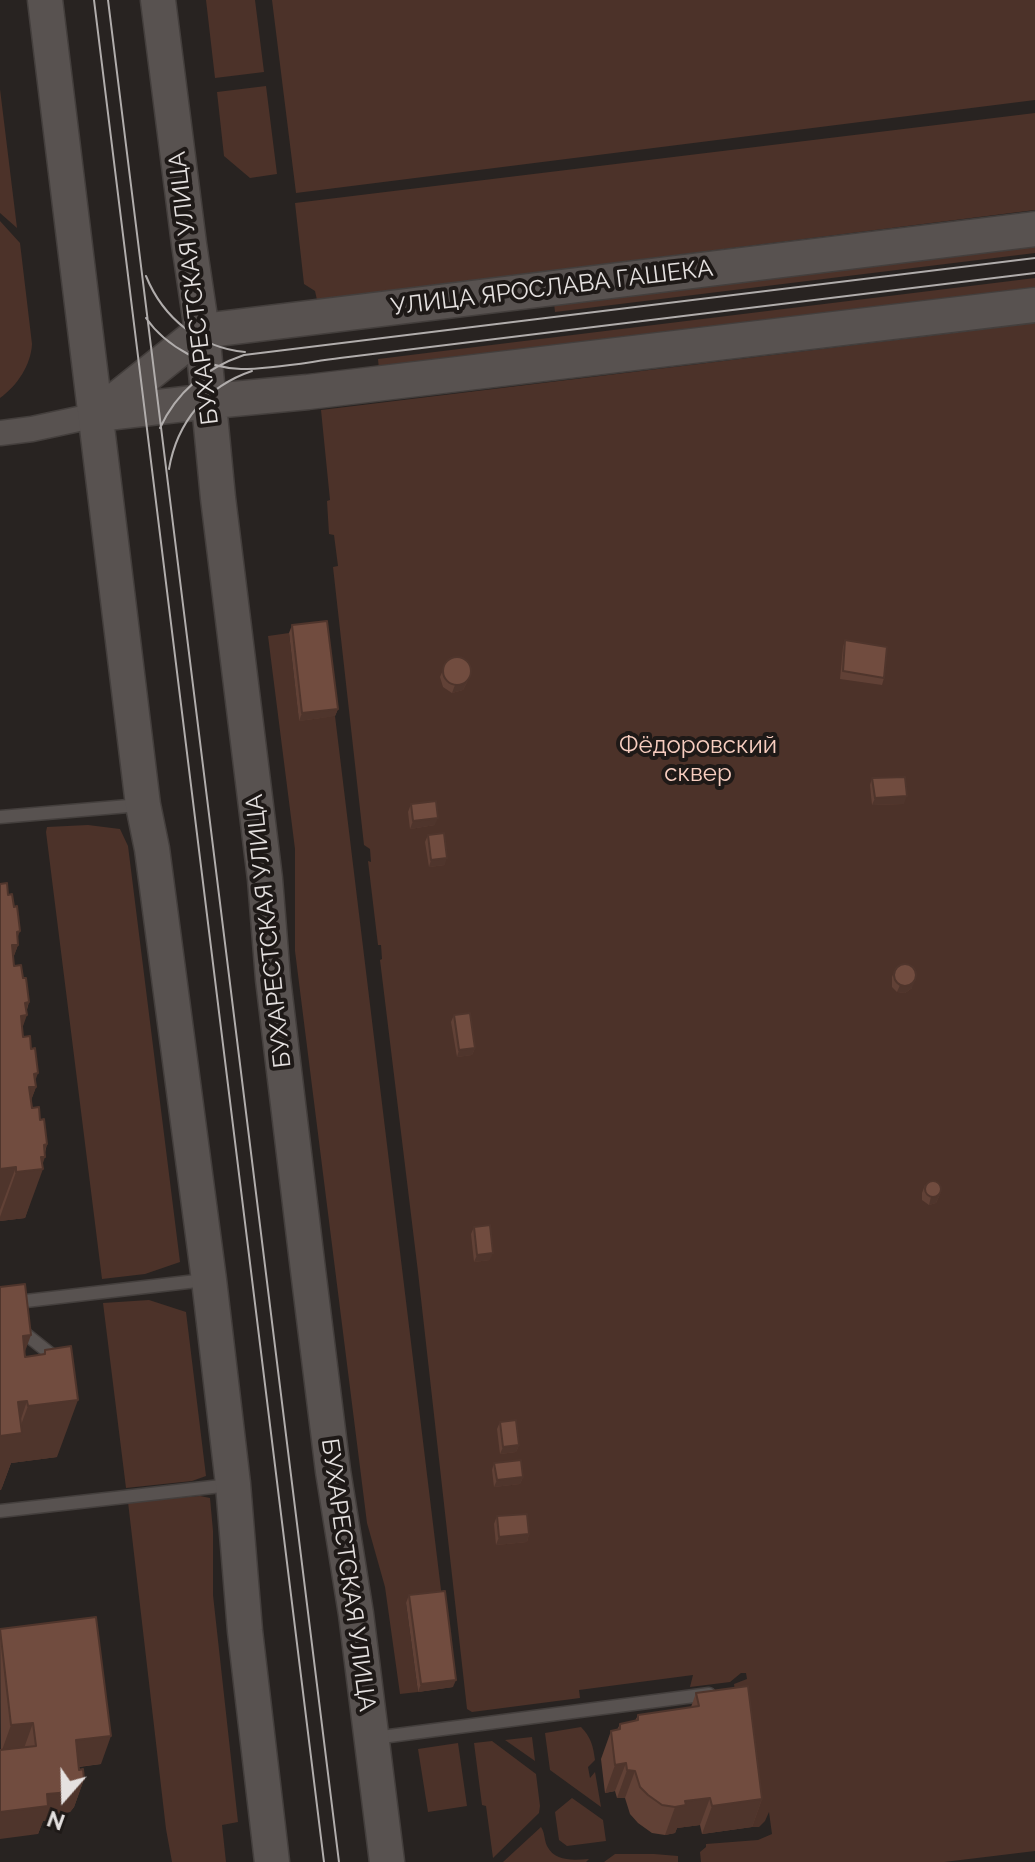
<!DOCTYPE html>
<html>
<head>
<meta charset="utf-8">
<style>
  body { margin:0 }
  #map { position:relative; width:1035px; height:1862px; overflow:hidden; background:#282321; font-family:Raleway,sans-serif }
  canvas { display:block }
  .north { position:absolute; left:24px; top:1758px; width:80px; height:80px; -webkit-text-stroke:6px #1e1917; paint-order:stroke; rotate:200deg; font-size:22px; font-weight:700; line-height:32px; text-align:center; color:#e5e1e0 }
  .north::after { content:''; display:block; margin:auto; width:28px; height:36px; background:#e5e1e0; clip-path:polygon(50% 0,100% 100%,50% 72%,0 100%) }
</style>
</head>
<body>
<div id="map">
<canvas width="1035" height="1862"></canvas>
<div class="north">N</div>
</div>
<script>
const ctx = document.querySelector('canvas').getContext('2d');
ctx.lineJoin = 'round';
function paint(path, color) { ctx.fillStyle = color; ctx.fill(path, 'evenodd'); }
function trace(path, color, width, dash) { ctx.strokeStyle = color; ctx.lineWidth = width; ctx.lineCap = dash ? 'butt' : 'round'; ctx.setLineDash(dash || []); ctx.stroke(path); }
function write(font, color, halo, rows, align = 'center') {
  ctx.font = font + ' Raleway,sans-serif'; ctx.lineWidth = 8; ctx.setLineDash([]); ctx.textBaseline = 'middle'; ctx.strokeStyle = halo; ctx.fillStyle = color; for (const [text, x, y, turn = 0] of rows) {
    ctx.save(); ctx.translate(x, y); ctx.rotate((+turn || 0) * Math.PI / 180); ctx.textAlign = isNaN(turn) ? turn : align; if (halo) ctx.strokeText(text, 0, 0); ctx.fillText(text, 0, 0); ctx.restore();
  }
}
const green = new Path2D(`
  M206,0H255L264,72L215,78Z
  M272,0H1035V100L296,193Z
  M266,86L277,174L250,178L224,156L217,92Z
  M0,89L17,228L0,213Z
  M1035,113V210L317,300L315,291L304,284L295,203Z
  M0,221L20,243L32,344C31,365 17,386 0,398Z
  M1035,245V253L555,312L554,303Z
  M1035,278V288L379,370L378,359Z
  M1035,323V1851L944,1862H701L700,1852L706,1847V1844L758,1840L772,1834L769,1812L765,1821L759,1827H752L734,1684L747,1679L746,1673H741L730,1682L690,1687L693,1675L579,1690L580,1698L472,1712L467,1709L418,1272L380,960L382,959L381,945H378L368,861L371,862L370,849L364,845L333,567L338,566L334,535L329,534L327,501L330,500L321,410Z
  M289,633L299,720L335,716L442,1598L406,1603L418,1692L400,1694L385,1587L367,1523L295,951V849L268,636Z
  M88,825L120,829L128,846L180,1262L145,1274L102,1279L46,832L47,827Z
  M149,1300L186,1312L206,1476L192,1481L126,1488L103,1303Z
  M200,1496L210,1498L213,1531V1595L238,1822L222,1825L226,1862H172L166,1829L128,1502Z
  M581,1727C591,1737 593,1746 595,1760L588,1767L590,1778L595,1772L601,1807L550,1770L545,1733Z
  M532,1737L535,1761L505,1740Z
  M492,1741L536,1774L540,1806L539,1813L493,1858L486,1806L482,1805L474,1743Z
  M458,1743L467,1806L428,1812L418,1749Z
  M572,1798L603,1820L606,1841L567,1846L559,1840L555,1812Z
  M541,1827C545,1833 544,1839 547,1846C555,1862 573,1860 589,1859L586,1862H503Z
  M615,1854H654L678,1856V1862H604Z`);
const lane = new Path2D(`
  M0,817L140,805
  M0,1304L205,1280
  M18,1328L57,1359
  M0,1511L230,1485
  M374,1738L709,1694`);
const street = new Path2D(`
  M0,433L32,429L97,415`);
const secondary = new Path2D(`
  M45,0L143,805L152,849L209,1280L233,1484L245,1631L272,1862
  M158,0L189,244L202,331L218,498L265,879L273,979L308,1270L333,1471L356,1614L387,1862
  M98,414L202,402L308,392L1035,305
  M97,415L202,331L1035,229`);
const tram = new Path2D(`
  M94,0L324,1862
  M108,0L339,1862
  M146,276C163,318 200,348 245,352
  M146,318C166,347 206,368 241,369C274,369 308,362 340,358L1035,273
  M160,428C177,391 206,368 244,355L1035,258
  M169,469C177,422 207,386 252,371`);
const wall = new Path2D(`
  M292,625L338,709L335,716L299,721L289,633Z
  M845,640L884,678L882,685L840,679L843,647Z
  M443,670L471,674L463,690L452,693L443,687L440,677Z
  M872,778L904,804L872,805L870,785Z
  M411,804L435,825L410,829L408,812Z
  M428,835L445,865L429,867L425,842Z
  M0,884L8,895L18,939V945L13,958L14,966L23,978L29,1002L22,1029L23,1037L35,1081L36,1087L31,1100L32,1108L40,1120L47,1144L42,1166L25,1218L0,1221Z
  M895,970L912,988L905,993L897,992L892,987V977Z
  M454,1015L475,1048L472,1055L457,1057L451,1022Z
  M925,1185L941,1192L936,1203L929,1205L922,1200V1193Z
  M474,1227L490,1260L474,1262L471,1234Z
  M45,1350L57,1457L11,1463L1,1490L25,1353V1357L43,1355Z
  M500,1422L519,1445L516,1452L500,1454L497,1429Z
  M494,1463L523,1477L520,1484L494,1487L492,1470Z
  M497,1516L529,1534L527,1542L496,1545L494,1524Z
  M409,1595L453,1687L418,1692L406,1603Z
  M0,1629L101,1764L79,1767L84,1779L74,1807L70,1812L62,1813L59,1820L43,1821L38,1834L1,1750Z
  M696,1693L762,1799L752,1827L702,1834L700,1825L677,1828L675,1833L665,1835L652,1833L638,1823L630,1814L625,1798H617L615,1791L605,1793L601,1759L611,1731L617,1730L620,1724L635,1721L638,1715L691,1707Z`);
const shadedWall = new Path2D(`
  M471,674L463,690L452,693L455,685Z
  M338,709L335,716L299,721L302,713Z
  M907,796L904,804L872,805L875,798Z
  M438,818L435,825L410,829L413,821Z
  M447,858L445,865L429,867L431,860Z
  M20,931L15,945H18L0,994V977L17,932Z
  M915,981L912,988L905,993L897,992L900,985Z
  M29,1002L24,1016L27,1015L9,1065L3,1066L25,1003Z
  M475,1048L472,1055L457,1057L459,1050Z
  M38,1073L33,1087H36L18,1136L11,1137L34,1074Z
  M47,1144L42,1157H45L41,1169H43L25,1218L0,1221V1217L16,1172L44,1145Z
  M16,1167L0,1210V1169Z
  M941,1192L936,1203L929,1205L931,1197Z
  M493,1253L490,1260L474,1262L477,1255Z
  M31,1335L10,1393L23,1336Z
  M78,1400L57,1457L11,1463L1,1490H0V1436L18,1402L27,1401L16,1434L18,1433L28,1406Z
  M519,1445L516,1452L500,1454L503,1447Z
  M523,1477L520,1484L494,1487L497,1480Z
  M529,1534L527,1542L496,1545L499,1537Z
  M456,1680L453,1687L418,1692L421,1684Z
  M33,1723L23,1751L1,1753L11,1725Z
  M111,1736L101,1764L66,1768L76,1740Z
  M626,1763L615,1791L605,1793L615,1765Z
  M627,1770L635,1771L625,1798H617Z
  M84,1779L74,1807L70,1812L62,1813L59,1820L43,1821L38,1834L0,1839V1812Z
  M710,1798L700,1825L677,1828L675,1833L665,1835L675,1807L685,1801Z
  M762,1799L752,1827L702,1834L712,1806Z`);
const building = new Path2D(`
  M327,621L338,709L302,713L292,625Z
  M845,640L887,647L884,678L843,671Z
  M443 671a14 14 0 1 1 28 0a14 14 0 1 1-28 0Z
  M905,777L907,796L875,798L872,778Z
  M436,801L438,818L413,821L411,804Z
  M444,833L447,858L431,860L428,835Z
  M7,883L8,895L12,894L14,907L17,906L20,931L17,932L18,945H12L14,966L21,965L23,978H26L29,1002L25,1003L27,1015L21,1016L23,1037L30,1036L31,1049L35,1048L38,1073L34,1074L36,1087H29L32,1108L39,1107L40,1120L44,1119L47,1144L44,1145L45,1157H41L43,1169L16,1172V1167L0,1169V884Z
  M894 975a11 11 0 1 1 22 0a11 11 0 1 1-22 0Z
  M470,1013L475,1048L459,1050L454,1015Z
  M925 1189a8 8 0 1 1 16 0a8 8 0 1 1-16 0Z
  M490,1225L493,1253L477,1255L474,1227Z
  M25,1284L31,1335L23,1336L25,1357L45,1354V1350L71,1346L78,1400L28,1406L27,1401L18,1402L22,1433L0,1436V1287Z
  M516,1420L519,1445L503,1447L500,1422Z
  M521,1460L523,1477L497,1480L494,1463Z
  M527,1514L529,1534L499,1537L497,1516Z
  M445,1591L456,1680L421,1684L409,1595Z
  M96,1617L111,1736L76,1740L79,1770L83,1769L84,1779L80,1784L69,1786L70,1792L47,1794L48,1806L0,1812V1750L36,1746L33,1723L11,1725L0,1629Z
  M748,1686L762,1799L712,1806L710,1798L685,1801L686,1805L675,1807L662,1805L648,1795L640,1787L635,1771L627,1770L626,1763L615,1765L611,1731L620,1729V1724L638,1720V1715L699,1706L696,1693Z`);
const streetNames = [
  ["БУХАРЕСТСКАЯ УЛИЦА",194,288,-97],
  ["УЛИЦА ЯРОСЛАВА ГАШЕКА",552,288,-7],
  ["БУХАРЕСТСКАЯ УЛИЦА",269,931,-96],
  ["БУХАРЕСТСКАЯ УЛИЦА",348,1575,82]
];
const parkNames = [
  ["Фёдоровский",698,746],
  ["сквер",698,774]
];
paint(green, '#4c3229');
trace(lane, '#443f3d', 15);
trace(street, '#443f3d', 27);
trace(secondary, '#443f3d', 37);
trace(lane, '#585250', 12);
trace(street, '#585250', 24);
trace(secondary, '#585250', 34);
trace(tram, '#b1adac', 2);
paint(wall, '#614136');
paint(shadedWall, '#4f352c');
paint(building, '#714c3f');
trace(building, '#4f352c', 2);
write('24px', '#e5e1e0', '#1e1917', streetNames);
write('24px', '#f8cec0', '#1e1917', parkNames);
</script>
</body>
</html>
